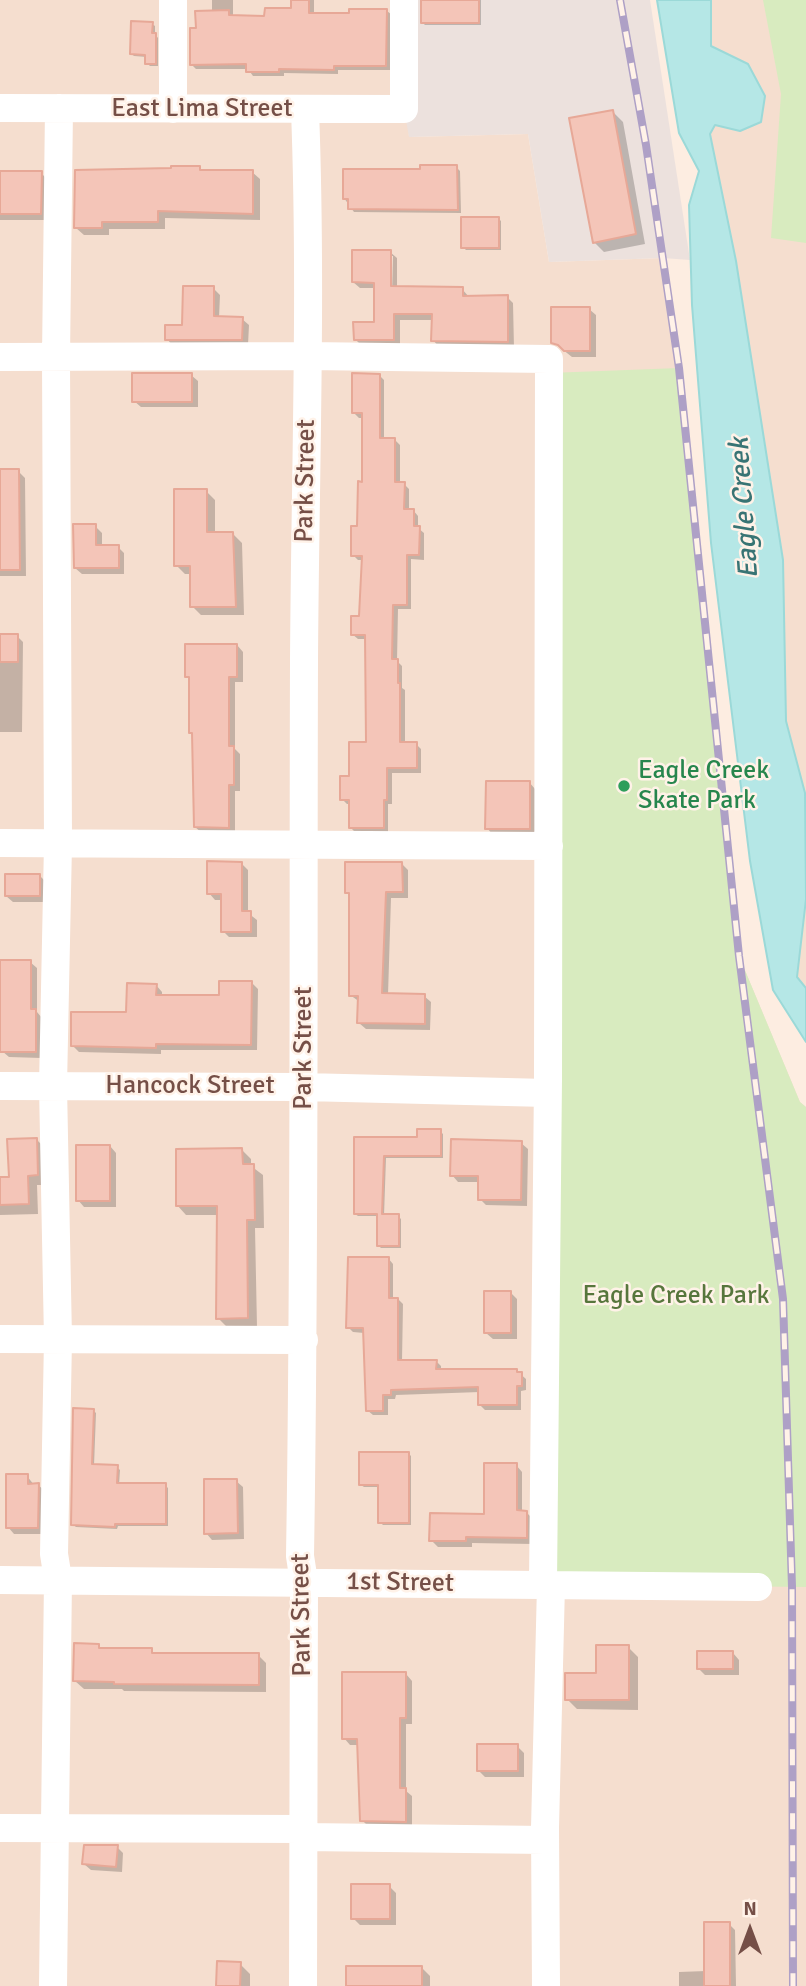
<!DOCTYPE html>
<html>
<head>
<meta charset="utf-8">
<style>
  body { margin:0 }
  #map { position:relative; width:806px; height:1986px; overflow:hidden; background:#fdede1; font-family:Signika,sans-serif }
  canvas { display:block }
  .north { position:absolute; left:715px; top:1895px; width:70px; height:70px; -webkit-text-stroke:5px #fff2e8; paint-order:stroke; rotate:0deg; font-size:19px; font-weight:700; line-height:28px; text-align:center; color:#754f47 }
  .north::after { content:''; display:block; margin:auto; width:24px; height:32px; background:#754f47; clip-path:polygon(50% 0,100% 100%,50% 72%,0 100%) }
</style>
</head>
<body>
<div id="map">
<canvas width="806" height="1986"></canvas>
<div class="north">N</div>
</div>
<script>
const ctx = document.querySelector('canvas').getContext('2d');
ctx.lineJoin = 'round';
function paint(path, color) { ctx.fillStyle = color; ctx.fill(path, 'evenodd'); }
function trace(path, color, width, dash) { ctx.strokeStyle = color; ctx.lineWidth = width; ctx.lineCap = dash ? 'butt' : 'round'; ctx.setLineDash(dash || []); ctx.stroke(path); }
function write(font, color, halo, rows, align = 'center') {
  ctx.font = font + ' Signika,sans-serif'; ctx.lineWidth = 5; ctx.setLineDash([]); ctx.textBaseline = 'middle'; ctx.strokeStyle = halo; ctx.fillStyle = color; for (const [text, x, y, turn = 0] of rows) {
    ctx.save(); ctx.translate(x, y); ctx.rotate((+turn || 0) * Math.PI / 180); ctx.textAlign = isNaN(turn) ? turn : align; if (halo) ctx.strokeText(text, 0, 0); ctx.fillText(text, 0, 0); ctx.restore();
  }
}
const residential = new Path2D(`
  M0,0H404L409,137L528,134L549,262L663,258L679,368L739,956L800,1102L806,1107V1986H0Z
  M690,0H806V1013L791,990Z`);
const industrial = new Path2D(`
  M404,0H650L690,260L663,258L549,262L528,134L409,137L404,109Z`);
const green = new Path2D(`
  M763,0H806V243L771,238L781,94Z
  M679,368L739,956L800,1102L806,1107V1587L543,1584L549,373Z`);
const water = new Path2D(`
  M657,0H711V46L748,64L765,96L761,122L740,131L715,125L710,134L736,261L783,560L786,721L805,793L806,899L797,977L806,988V1042L773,990L750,861L711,543L692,305L689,205L699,171L679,133Z`);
const shadow = new Path2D(`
  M212,0H233V17L266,18L293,10V0H314V15H350L387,11L392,15L390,70H338V74L284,73V76H253L248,69H196L191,64L198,29L212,12Z
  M422,0H481V25H425L422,22Z
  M152,24L155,26V34L158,38V66H150L147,63V57L134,56L131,53Z
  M613,112L623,122L645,244L604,252L594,242Z
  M456,167L460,171L461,213L354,212L344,198L422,171Z
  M200,168L204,172H252L260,179V220L165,218V229H109V235H84L76,228Z
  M0,172L41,173L47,179V220H0Z
  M498,218L501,221V250H466L463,247Z
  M390,252L397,258V288L462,289L469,297H507L513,303L514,348L439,347L433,340V320H400V346H362L355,339L375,324V288H360L353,282ZM389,256H393L392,295H389Z
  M213,288L220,295L219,318L242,319L249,325L248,345L173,346L167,339L184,326Z
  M589,309L596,315V357H572L553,342Z
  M191,375L198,381V407H141L134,401Z
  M379,375L384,380V440H395L400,445V484H404L409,489V510H413L418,516V528L424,533V560L411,559V609H398L397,661L402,666V688L405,690V744H416L421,749V773H392V804H388V833H356L351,828V804H347L342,799L368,744L367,639H358L352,634L361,618L364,560H358L353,555L359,528L363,483V418H359L353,412Z
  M0,471H18L25,478L26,576H0Z
  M206,491L215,500V534H233L242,543L244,615H201L192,606V574H185L176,565Z
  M95,526L102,533V547H118L124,553V574H82L75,568Z
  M0,636H17L23,642L22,732H0Z
  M237,645L243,652V682H235V749L240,754V791H235V833H202L195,827L191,680L186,676Z
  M529,782L535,789L536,835H493L487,828Z
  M241,863L248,870V913L257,920V937H229L223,931V900H215L209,893Z
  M402,864L408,870V898H391L388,995L424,996L431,1002L430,1030L366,1029L359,1023L360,1002L350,995L351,896L347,892Z
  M39,875L46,882V902H13L6,896Z
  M0,962H30L37,968V1012L42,1018L41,1058L9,1057L2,1051Z
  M251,982L258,989L257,1050H161V1054L79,1052L72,1045L128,1014L156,985L162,992V997H220Z
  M440,1131L443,1134V1158H386L384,1216H398L401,1219V1248H381L378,1245V1216H358L355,1214L356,1139H419Z
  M37,1140L47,1150V1185H37L38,1214L0,1215V1179H10Z
  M521,1143L528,1149L527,1206L486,1205L480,1199V1182H458L452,1175Z
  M110,1146L116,1153V1207H84L78,1200Z
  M242,1150L251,1159V1166L263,1175L264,1228H255L257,1327H227L218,1318L219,1215H186L177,1205Z
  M388,1258L393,1264V1299H398L403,1304L402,1361H436L441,1366V1371L516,1370L526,1379V1390L521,1391V1410H485L480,1405V1392L396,1395L395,1399H388V1415H373L367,1410L364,1333L353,1332L348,1327Z
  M511,1293L517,1299V1339H493L486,1333Z
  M93,1410L96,1413L94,1466L117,1467L120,1470L119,1485H165L168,1488V1526H118L117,1529L76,1527L73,1524Z
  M409,1454L411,1456V1525H383L380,1522V1487H364L361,1485Z
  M516,1465L522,1472V1512H526L533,1519V1544L472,1543V1547H438L431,1540L486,1516Z
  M27,1476L34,1485H38L45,1491L44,1534H14L8,1527Z
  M236,1481L243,1487L244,1539L212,1540L206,1533Z
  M98,1645L103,1650H151L155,1654L258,1655L266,1663V1692L124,1691L122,1689H84L75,1681Z
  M628,1647L638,1657V1710L577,1709L567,1699Z
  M733,1653L739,1660V1675H705L699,1669Z
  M406,1674L412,1681V1724H406V1791L412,1796V1827H369L362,1820L359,1745H350L344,1738Z
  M517,1746L524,1753V1777H485L478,1770Z
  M117,1847L123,1853L122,1872L91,1870L84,1864Z
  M389,1886L396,1893V1925H360L353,1918Z
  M729,1924L735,1930L736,1986H679V1972L706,1971Z
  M240,1964L250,1974V1986H218Z
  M422,1968L430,1976V1986H348Z`);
const building = new Path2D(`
  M291,0H309V13H349V9H387L386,66H334V70L279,69V72H246V64L190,65V28H196L195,11L229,10V15L264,16L265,8H291Z
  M421,0H479V23H421Z
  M131,21L153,22L152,33H156V64H145V55L130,54Z
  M613,110L636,234L593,243L569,118Z
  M420,165H457L458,210L348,209V199H343V169H420Z
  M171,166H200V170H253V214L158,211V222H102V228H74L75,170L171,168Z
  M0,171H42L41,214H0Z
  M461,217H499V248H461Z
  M352,250H391V286L463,287V296L508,295V342L431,341L432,314H394V340H354L353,322H374V283L352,282Z
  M183,286H214V316L243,317L242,340H165V325H182Z
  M551,307H590V351H564L558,345L551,343Z
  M132,373H192V402H132Z
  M352,373L380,374V438H395V482H405L404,509H414V526H420L419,555H407V605H393L392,659H398V683H400V742H417V768H387V800H384V828H349V800H340V776H349V742H366L365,635H351V616H359L362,556H351V526H357L358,481L362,482V413H352Z
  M0,469H19L20,570H0Z
  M174,489H207V532H233L236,607H190V566H174Z
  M73,524H96V545H119V568H74Z
  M0,634H18V662H0Z
  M185,644H237V677H229V746H234V785H229V828L194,827L192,733H189V677H185Z
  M486,781H530V829H485Z
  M207,861L242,862V911H251V932H221V894H207Z
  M345,862H402L403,892H386L382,993L425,994V1024L357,1023L358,996H349V893H345Z
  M5,874H40V896H5Z
  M0,960H31V1009H36V1052H0Z
  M219,981H252L251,1045L156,1044V1048L71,1046V1012H126L127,983L157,984L156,995H219Z
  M417,1129H441V1156H384L382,1214H399V1246H377V1214H354V1137H417Z
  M37,1138L38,1175L28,1176L29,1204L0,1205V1177H9L7,1139Z
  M451,1139L522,1141L521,1200H478V1176H450Z
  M76,1145H110V1201H76Z
  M242,1148L243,1164H254L255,1220H247L248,1318L216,1319L217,1206H176V1149Z
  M348,1257H389V1298H398V1360H437L436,1369H517V1372H522V1386H517V1405H478V1387L391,1390V1395H383V1411H366L363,1328H346Z
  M484,1291H511V1333H484Z
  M73,1408L94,1409L92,1464L118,1465L117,1483H166V1524H115V1527L71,1525Z
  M359,1452H409V1523H378V1485H359Z
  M484,1463H517V1510L527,1511V1538L466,1537V1541H429L430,1513L484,1514Z
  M6,1474H28V1484L39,1483L38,1528H6Z
  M204,1479H237L238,1533L204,1534Z
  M74,1643L99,1644V1648H152V1653H259V1685L114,1684V1682L73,1681Z
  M596,1645H629V1700H565V1673H596Z
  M697,1651H733V1669H697Z
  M342,1672H406V1718H400V1788H406V1822L360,1821L357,1739H342Z
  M477,1744H518V1771H477Z
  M84,1845H118L116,1867L82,1864Z
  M351,1884H390V1919H351Z
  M704,1922H730V1986H704Z
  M217,1961L241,1962L240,1986H216Z
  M346,1966H422V1986H346Z`);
const minor = new Path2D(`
  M0,108L404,109V0
  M173,109V0
  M0,357L307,356L549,359L548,1079L543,1584
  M0,843L549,846
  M0,1086L304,1087L547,1093
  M0,1339L304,1340
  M0,1580L758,1587
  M0,1828L305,1829
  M305,1837L545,1840
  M53,1986L58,1579L54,1554L58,1339L53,1086L58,844L56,357L59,108
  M303,1986L304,1582L300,1556C305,1258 303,960 304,662C305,478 312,294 305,110
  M546,1986L545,1828L551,1585`);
const rail = new Path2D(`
  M620,0L646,145L679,368L739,956L783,1299L792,1587L793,1986`);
const markers = [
  [624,786,7,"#2e9e5b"]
];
const streetNames = [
  ["East Lima Street",202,109],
  ["Park Street",306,481,-89],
  ["Park Street",304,1048,-90],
  ["Hancock Street",190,1086],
  ["1st Street",400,1583,1],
  ["Park Street",302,1615,-91]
];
const leisureNames = [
  ["Eagle Creek",638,771],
  ["Skate Park",638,801]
];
const parkNames = [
  ["Eagle Creek Park",676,1296]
];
const waterNames = [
  ["Eagle Creek",745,508,-94]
];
paint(residential, '#f5decf');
paint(industrial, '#ece1dd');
paint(green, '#d8ebbf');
paint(water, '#b5e7e6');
trace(water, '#9bd9d8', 2);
paint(shadow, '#0003');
paint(building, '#f4c5b8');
trace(building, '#e7a897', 2);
trace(minor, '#fff', 28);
trace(rail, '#aea0c6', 8);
trace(rail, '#fff2e8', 5, [16]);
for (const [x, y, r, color] of markers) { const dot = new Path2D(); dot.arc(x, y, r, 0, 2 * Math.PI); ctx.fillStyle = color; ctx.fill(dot); trace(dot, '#fff2e8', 2.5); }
write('26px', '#754f47', '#fff2e8', streetNames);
write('26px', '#27864d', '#fff2e8', leisureNames, 'left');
write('26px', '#57763c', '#fff2e8', parkNames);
write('italic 28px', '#387474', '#fff2e8', waterNames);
</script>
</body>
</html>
